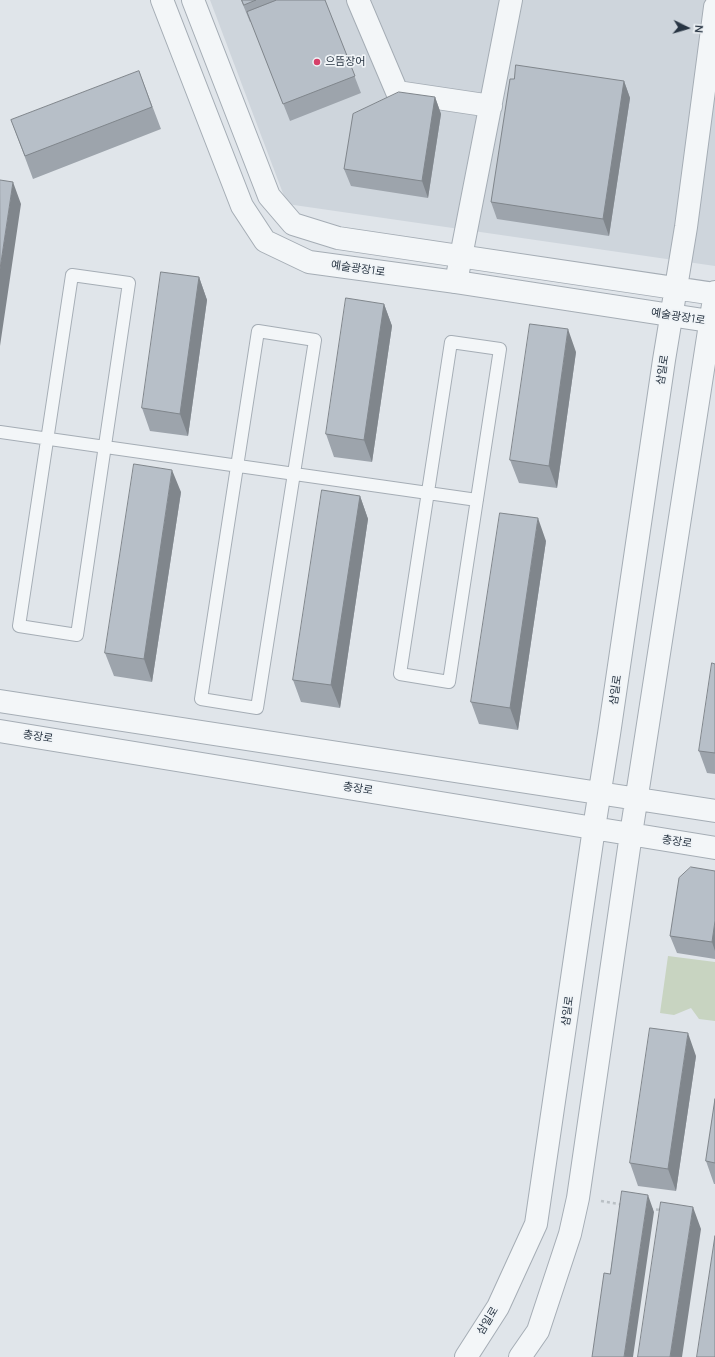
<!DOCTYPE html>
<html>
<head>
<meta charset="utf-8">
<style>
  body { margin:0 }
  #map { position:relative; width:715px; height:1357px; overflow:hidden; background:#e0e5ea; font-family:Manrope,sans-serif }
  canvas { display:block }
  .north { position:absolute; left:667px; top:8px; width:40px; height:40px; -webkit-text-stroke:3px #f0f4f7; paint-order:stroke; rotate:95deg; font-size:11px; font-weight:700; line-height:16px; text-align:center; color:#283543 }
  .north::after { content:''; display:block; margin:auto; width:14px; height:18px; background:#283543; clip-path:polygon(50% 0,100% 100%,50% 72%,0 100%) }
</style>
</head>
<body>
<div id="map">
<canvas width="715" height="1357"></canvas>
<div class="north">N</div>
</div>
<script>
const ctx = document.querySelector('canvas').getContext('2d');
ctx.lineJoin = 'round';
function paint(path, color) { ctx.fillStyle = color; ctx.fill(path, 'evenodd'); }
function trace(path, color, width, dash) { ctx.strokeStyle = color; ctx.lineWidth = width; ctx.lineCap = dash ? 'butt' : 'round'; ctx.setLineDash(dash || []); ctx.stroke(path); }
function write(font, color, halo, rows, align = 'center') {
  ctx.font = font + ' Manrope,"Noto Sans KR",sans-serif'; ctx.lineWidth = 3.5; ctx.setLineDash([]); ctx.textBaseline = 'middle'; ctx.strokeStyle = halo; ctx.fillStyle = color; for (const [text, x, y, turn = 0] of rows) {
    ctx.save(); ctx.translate(x, y); ctx.rotate((+turn || 0) * Math.PI / 180); ctx.textAlign = isNaN(turn) ? turn : align; if (halo) ctx.strokeText(text, 0, 0); ctx.fillText(text, 0, 0); ctx.restore();
  }
}
const built = new Path2D(`
  M210,0H715V266L287,204Z`);
const green = new Path2D(`
  M668,956L715,962V1021L699,1019L691,1008L674,1015L660,1013Z`);
const path = new Path2D(`
  M601,1201L624,1205
  M650,1209L661,1210`);
const service = new Path2D(`
  M72,275L129,283L77,635L19,626Z
  M258,331L315,340L257,708L201,699Z
  M451,342L500,349L449,682L400,674Z
  M0,432L477,500`);
const minor = new Path2D(`
  M358,0L397,92L491,106
  M456,282L511,0`);
const tertiary = new Path2D(`
  M162,0L242,206L265,241L309,262L456,282L715,322
  M193,0L269,196L293,224L338,238L715,294
  M0,701L715,811
  M0,731L715,848
  M466,1357L498,1307L536,1224L594,828L609,734L664,360L686,227L715,7
  M520,1357L538,1331L570,1234L578,1198L631,834L715,292`);
const wall = new Path2D(`
  M241,0H325L361,93L290,121L251,22H250Z
  M139,71L161,129L33,179L11,120Z
  M514,79L624,81L630,98L609,236L497,219L491,202Z
  M435,97L441,114L428,198L351,186L344,169Z
  M199,277L207,300L188,436L150,431L142,408Z
  M384,304L392,326L372,462L334,457L326,434Z
  M576,352L557,488L519,483L510,460Z
  M181,492L152,682L114,676L105,653Z
  M360,496L368,519L340,708L301,702L293,680Z
  M546,541L518,730L479,724L471,702Z
  M715,664V774L707,773L699,751Z
  M715,871V959L677,953L670,936Z
  M696,1056L676,1191L638,1186L630,1163Z
  M715,1099V1184H714L706,1161Z`);
const shadedWall = new Path2D(`
  M624,81L630,98L609,236L603,219Z
  M435,97L441,114L428,198L422,181Z
  M13,182L21,204L0,346V269Z
  M199,277L207,300L188,436L180,414Z
  M384,304L392,326L372,462L364,440Z
  M568,329L576,352L557,488L549,466Z
  M172,470L181,492L152,682L144,659Z
  M360,496L368,519L340,708L331,685Z
  M538,518L546,541L518,730L510,708Z
  M715,921V951L712,942Z
  M688,1033L696,1056L676,1191L668,1169Z
  M648,1195L654,1212L633,1357H624Z
  M693,1207L701,1229L682,1357H670Z`);
const building = new Path2D(`
  M242,0H256L244,5Z
  M277,0H325L355,76L283,104L247,12Z
  M516,65L624,81L603,219L491,202L510,79H514Z
  M139,71L152,107L25,156L11,120Z
  M399,92L435,97L422,181L344,169L353,114Z
  M0,180L13,182L0,269Z
  M161,272L199,277L180,414L142,408Z
  M346,298L384,304L364,440L326,434Z
  M530,324L568,329L549,466L510,460Z
  M134,464L172,470L144,659L105,653Z
  M322,490L360,496L331,685L293,680Z
  M500,513L538,518L510,708L471,702Z
  M712,663L715,664V753L699,751Z
  M691,867L715,871V921L712,942L670,936L679,878Z
  M650,1028L688,1033L668,1169L630,1163Z
  M715,1099V1163L706,1161Z
  M622,1191L648,1195L624,1357H592L604,1273L610,1274Z
  M661,1202L693,1207L670,1357H638Z
  M715,1236V1357H697Z`);
const markers = [
  [317,62,4,"#d63f69"]
];
const poiNames = [
  ["으뜸장어",325,62]
];
const streetNames = [
  ["예술광장1로",358,269,8],
  ["예술광장1로",678,317,9],
  ["삼일로",663,370,-81],
  ["삼일로",616,690,-82],
  ["충장로",38,737,9],
  ["충장로",358,789,9],
  ["충장로",677,842,9],
  ["삼일로",568,1011,-82],
  ["삼일로",488,1321,-59]
];
paint(built, '#ced5dc');
paint(green, '#c8d4c1');
trace(service, '#a5adb5', 14);
trace(minor, '#a5adb5', 24);
trace(tertiary, '#a5adb5', 24);
trace(path, '#bac0c5', 2.5, [3, 3]);
trace(service, '#f3f6f8', 12);
trace(minor, '#f3f6f8', 22);
trace(tertiary, '#f3f6f8', 22);
paint(wall, '#9da4ac');
paint(shadedWall, '#80868c');
paint(building, '#b7bfc8');
trace(building, '#80868c', 1);
for (const [x, y, r, color] of markers) { const dot = new Path2D(); dot.arc(x, y, r, 0, 2 * Math.PI); ctx.fillStyle = color; ctx.fill(dot); trace(dot, '#f0f4f7', 1.5); }
write('11px', '#283543', '#f0f4f7', poiNames, 'left');
write('11px', '#283543', '#f0f4f7', streetNames);
</script>
</body>
</html>
